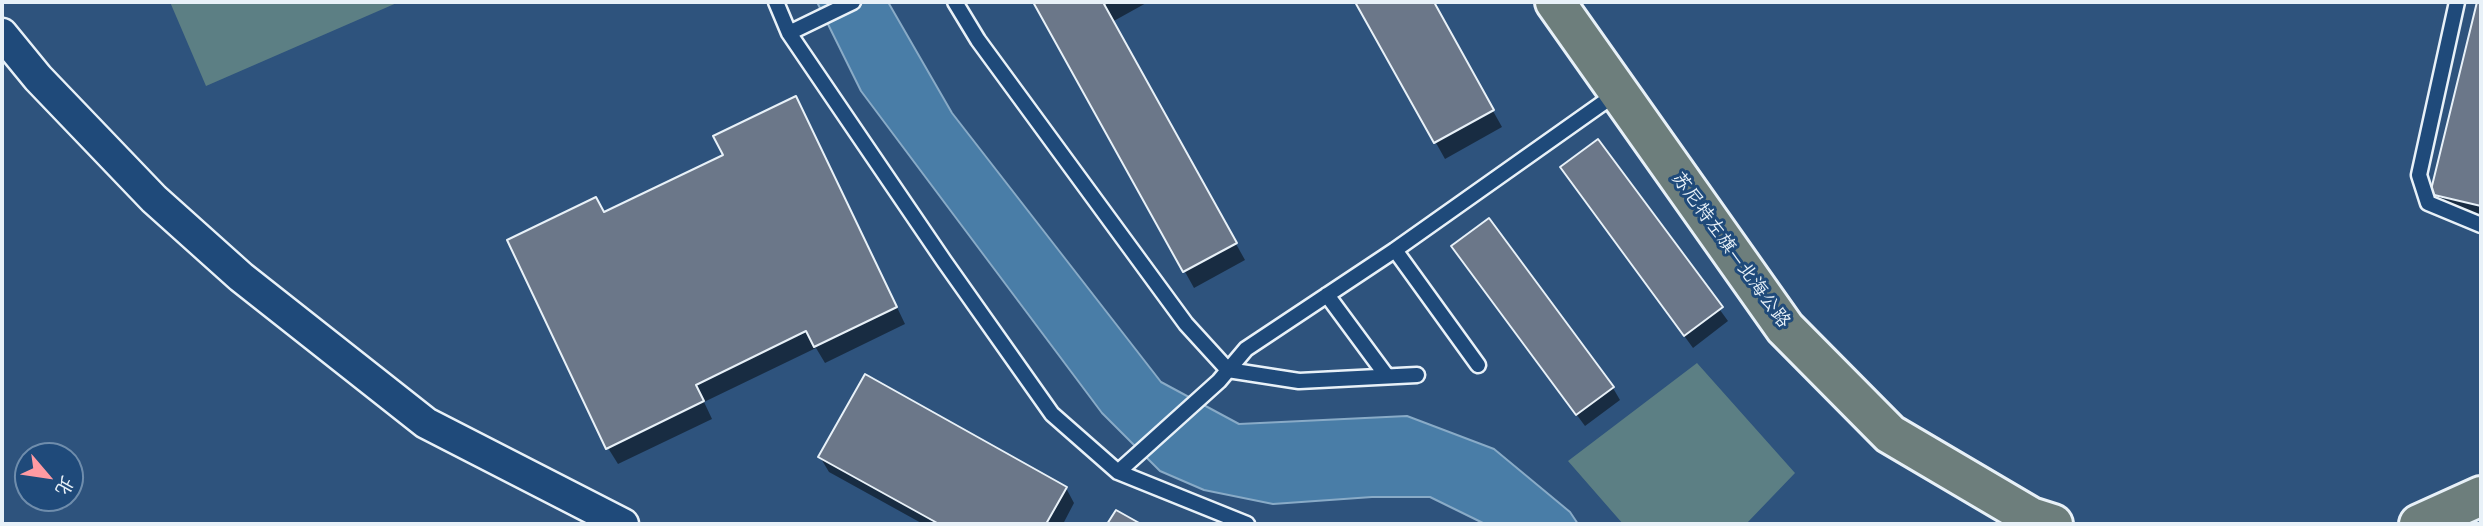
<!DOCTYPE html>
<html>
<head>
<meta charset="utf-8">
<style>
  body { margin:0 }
  #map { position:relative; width:2483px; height:526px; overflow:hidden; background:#2e537d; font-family:Delius,"LXGW WenKai TC",sans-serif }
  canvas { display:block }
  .frame { position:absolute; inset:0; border:4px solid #e8f1f8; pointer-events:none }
  .north { position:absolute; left:14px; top:442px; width:70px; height:70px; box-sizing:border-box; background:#1f4a7a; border:2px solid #6f8dac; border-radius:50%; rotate:119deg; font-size:19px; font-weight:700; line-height:28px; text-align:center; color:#e8f1f8 }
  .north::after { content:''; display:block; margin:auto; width:24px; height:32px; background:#ff9aa2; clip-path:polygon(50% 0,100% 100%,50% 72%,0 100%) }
</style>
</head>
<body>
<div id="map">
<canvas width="2483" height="526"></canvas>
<div class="frame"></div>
<div class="north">北</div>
</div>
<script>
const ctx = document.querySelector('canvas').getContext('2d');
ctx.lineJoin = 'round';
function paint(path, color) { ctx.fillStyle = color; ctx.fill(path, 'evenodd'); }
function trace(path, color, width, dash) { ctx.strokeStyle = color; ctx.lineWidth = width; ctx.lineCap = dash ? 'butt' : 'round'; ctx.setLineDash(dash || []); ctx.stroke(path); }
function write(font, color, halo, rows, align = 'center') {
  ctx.font = font + ' Delius,"LXGW WenKai TC",sans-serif'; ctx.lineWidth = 6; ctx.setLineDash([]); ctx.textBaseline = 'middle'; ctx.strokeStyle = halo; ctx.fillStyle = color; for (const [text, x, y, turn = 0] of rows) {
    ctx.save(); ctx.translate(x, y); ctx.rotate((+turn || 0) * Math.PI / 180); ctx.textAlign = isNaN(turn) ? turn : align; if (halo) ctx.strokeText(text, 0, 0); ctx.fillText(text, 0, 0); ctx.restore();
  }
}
const green = new Path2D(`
  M170,2H399L206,86Z
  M1697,363L1795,473L1746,524H1623L1568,461Z`);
const water = new Path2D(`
  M817,2H888L952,113L1161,382L1239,424L1407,416L1494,449L1570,512L1578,524H1485L1430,497H1372L1273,504L1204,490L1160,471L1102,413L861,91Z`);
const shadow = new Path2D(`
  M1035,2H1148L1112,22L1245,260L1194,288Z
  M1357,2H1432L1502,127L1445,159Z
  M2479,2H2481V220L2442,210L2432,193Z
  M805,115L905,324L825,363L816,348L704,402L712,419L618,464L608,448L604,214Z
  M1597,141L1728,321L1693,348L1562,167Z
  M1461,259L1613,388L1620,400L1585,426Z
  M820,457L1066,488L1074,503L1063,524H923L829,472Z`);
const building = new Path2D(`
  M1033,2H1108L1104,4L1237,243L1183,272Z
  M1355,2H1434L1494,110L1434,143Z
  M2477,2H2481V206L2430,194Z
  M796,96L897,307L814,347L806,331L696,385L704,401L606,449L507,240L596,197L604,212L723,155L713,136Z
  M1598,139L1723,307L1684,336L1560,167Z
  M1489,218L1614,387L1576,415L1451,246Z
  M865,374L1067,487L1046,524H939L818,457Z
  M1116,510L1141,524H1107Z`);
const service = new Path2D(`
  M776,2L789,33L944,261L1052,414L1118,472L1247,524
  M955,2L978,40L1186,324L1228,370L1299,381L1417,375
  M2457,2L2419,175L2428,203L2481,225
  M789,33L853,2
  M1395,250L1478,365
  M1327,295L1386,375
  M1118,472L1219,381L1246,349L1395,250L1617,93`);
const minor = new Path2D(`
  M2,34L38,78L154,199L241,277L426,423L623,524`);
const trunk = new Path2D(`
  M1555,2L1785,328L1890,434L2031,517L2053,524
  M2419,524L2481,496`);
const streetNames = [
  ["苏尼特左旗—北海公路",1731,250,54]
];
paint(green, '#5c7f84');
paint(water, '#497da7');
trace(water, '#89abc7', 2);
paint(shadow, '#0007');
paint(building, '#6b7789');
trace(building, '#e8f1f8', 2);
trace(service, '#e8f1f8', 19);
trace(minor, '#e8f1f8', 35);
trace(trunk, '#e8f1f8', 44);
trace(service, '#1f4a7a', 14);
trace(minor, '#1f4a7a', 30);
trace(trunk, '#6d7e7c', 38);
write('19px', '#e8f1f8', '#1f4a7a', streetNames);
</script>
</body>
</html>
